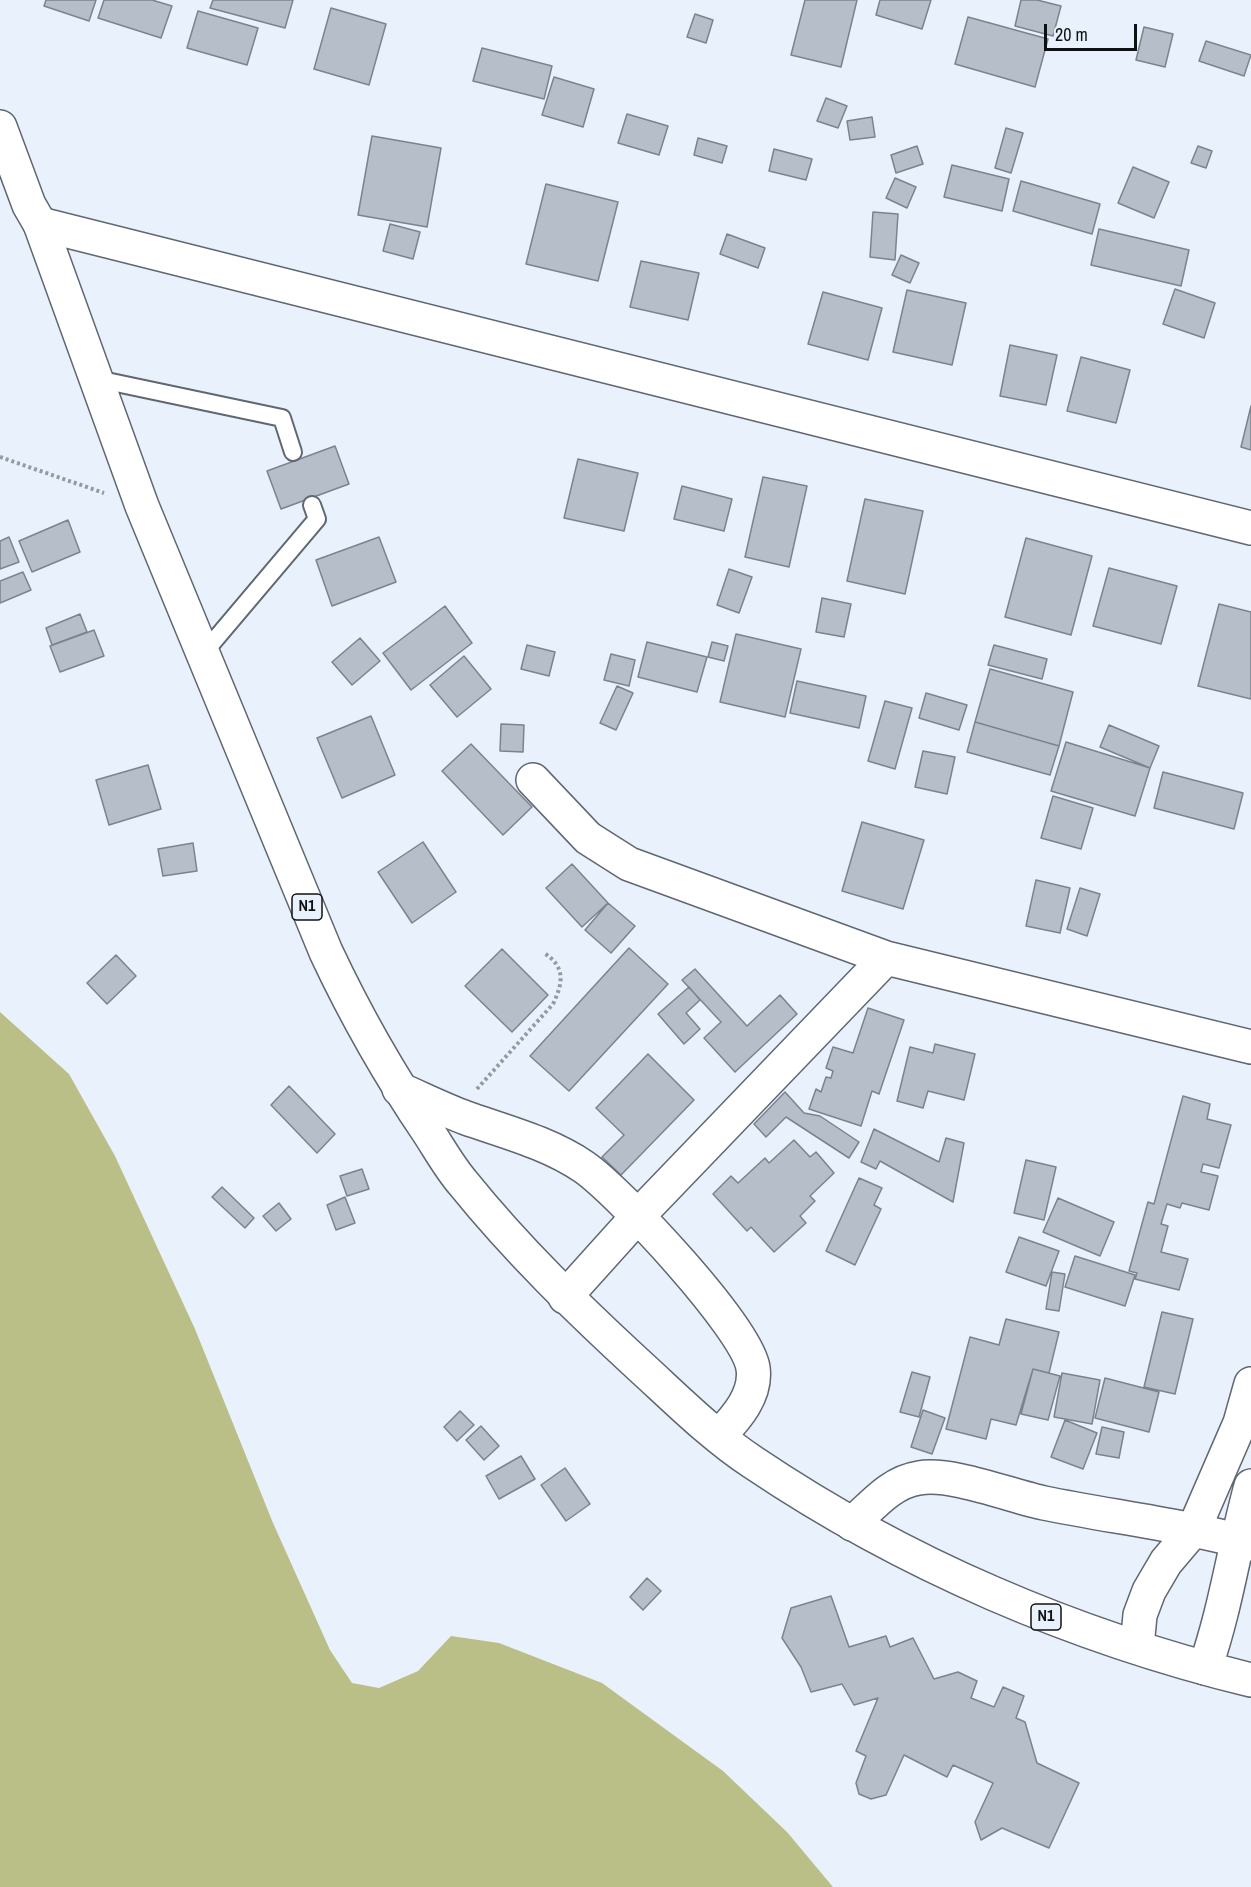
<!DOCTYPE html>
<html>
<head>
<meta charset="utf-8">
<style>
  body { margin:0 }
  #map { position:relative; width:1251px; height:1887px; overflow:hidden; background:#e9f2fc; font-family:"Archivo Narrow",sans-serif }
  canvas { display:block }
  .scale { position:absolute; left:1044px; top:24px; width:93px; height:27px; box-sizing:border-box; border:3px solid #0f1215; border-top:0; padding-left:8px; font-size:18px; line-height:21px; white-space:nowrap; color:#0f1215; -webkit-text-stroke:4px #e9f2fc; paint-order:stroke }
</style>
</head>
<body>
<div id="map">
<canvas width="1251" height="1887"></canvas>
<div class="scale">20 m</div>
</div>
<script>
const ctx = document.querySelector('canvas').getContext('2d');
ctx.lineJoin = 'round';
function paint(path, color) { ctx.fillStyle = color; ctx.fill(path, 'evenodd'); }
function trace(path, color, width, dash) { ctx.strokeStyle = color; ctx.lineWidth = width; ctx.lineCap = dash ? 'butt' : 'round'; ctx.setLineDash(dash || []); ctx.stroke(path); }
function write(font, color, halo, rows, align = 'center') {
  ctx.font = font + ' "Archivo Narrow",sans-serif'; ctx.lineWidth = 6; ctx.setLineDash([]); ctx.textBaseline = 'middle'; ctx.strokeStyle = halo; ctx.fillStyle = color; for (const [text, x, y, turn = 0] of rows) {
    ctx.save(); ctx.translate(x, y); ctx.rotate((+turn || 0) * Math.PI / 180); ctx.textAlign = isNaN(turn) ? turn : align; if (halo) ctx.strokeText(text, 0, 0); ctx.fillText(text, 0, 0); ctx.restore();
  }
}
const water = new Path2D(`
  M0,1012L69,1074L115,1156L195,1329L273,1523L330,1650L352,1683L379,1688L418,1671L451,1636L499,1643L602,1683L723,1771L787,1832L833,1887H0Z`);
const building = new Path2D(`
  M46,0H96L89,21L44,6Z
  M104,0H152L172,6L161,38L98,18Z
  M213,0H293L285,28L210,8Z
  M805,0H857L841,67L791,55Z
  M880,0H931L922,29L876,15Z
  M1021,0H1037L1061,6L1053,36L1015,26Z
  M331,8L386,24L369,85L314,69Z
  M198,11L258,28L247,65L187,48Z
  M695,14L713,20L706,43L687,37Z
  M968,17L1048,39L1035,87L955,64Z
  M1144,27L1173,34L1165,67L1136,60Z
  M1206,41L1251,55L1244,76L1199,61Z
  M482,48L552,66L544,99L473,81Z
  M554,77L594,89L583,127L542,115Z
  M826,98L847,106L838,128L817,121Z
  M627,114L668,126L659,155L618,143Z
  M872,117L875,137L850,140L847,121Z
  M1006,128L1023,133L1011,173L995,168Z
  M372,136L441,148L427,227L358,215Z
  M698,138L727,146L722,163L694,155Z
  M917,146L923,164L896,173L891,155Z
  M1198,146L1212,151L1206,168L1191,163Z
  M774,149L812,159L806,180L769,171Z
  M952,165L1009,179L1002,211L944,197Z
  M1133,167L1169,182L1154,218L1118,203Z
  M895,178L916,187L907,208L886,198Z
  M1021,181L1100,204L1092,234L1013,211Z
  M546,184L618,202L598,281L526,264Z
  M873,212L898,214L895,260L870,257Z
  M390,224L420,232L413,259L383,251Z
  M1099,229L1189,250L1181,286L1091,265Z
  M727,234L765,248L758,268L720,254Z
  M901,255L919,263L910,283L892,275Z
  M641,261L699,273L688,320L630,307Z
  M1175,289L1215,303L1204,338L1163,324Z
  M907,290L966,303L952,365L893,352Z
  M823,292L882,308L868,360L808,344Z
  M1010,345L1057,355L1046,405L1000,396Z
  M1081,357L1130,370L1116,423L1067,411Z
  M1251,406V450L1241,447Z
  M335,446L349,484L281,509L267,471Z
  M578,459L638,473L624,531L564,518Z
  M763,477L807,486L789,567L745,557Z
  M682,486L732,499L724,531L674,519Z
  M865,499L923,511L905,594L847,581Z
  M68,520L80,552L32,572L19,541Z
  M9,537L19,562L0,569V541Z
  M379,537L396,582L332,606L316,560Z
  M1026,538L1092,556L1071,635L1005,617Z
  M1109,568L1177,586L1161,644L1093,626Z
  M729,569L752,577L739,613L717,605Z
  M23,572L31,590L0,603V581Z
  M822,598L851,604L844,637L816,632Z
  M1219,604L1251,612V699L1198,686Z
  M445,606L472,643L411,690L383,653Z
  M80,614L87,632L52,645L46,628Z
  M94,630L104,656L60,672L50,646Z
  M736,634L801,649L785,717L720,702Z
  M360,638L380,661L352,685L332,662Z
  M647,642L707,657L697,692L638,677Z
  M712,642L728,646L724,661L708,657Z
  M527,645L555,652L549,676L521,669Z
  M994,645L1047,659L1042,679L988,665Z
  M611,654L635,660L629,686L604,680Z
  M464,656L491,689L457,717L430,685Z
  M990,669L1073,692L1059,746L975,722Z
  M797,681L866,696L859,728L790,713Z
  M617,686L633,693L616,730L600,723Z
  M926,693L967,705L959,730L919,718Z
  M885,701L912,708L895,769L868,761Z
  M371,716L395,775L342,798L317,738Z
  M975,722L1059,746L1050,775L967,752Z
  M501,724L524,725L523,752L500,751Z
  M1109,725L1159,746L1150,768L1100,747Z
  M1066,742L1150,768L1135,816L1051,791Z
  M471,744L532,807L503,835L442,771Z
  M923,751L955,757L947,794L915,787Z
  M148,765L161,809L109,825L96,780Z
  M1163,772L1243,793L1234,829L1154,808Z
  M1053,796L1093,808L1081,849L1041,838Z
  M862,822L924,840L903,909L842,891Z
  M423,842L456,892L412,923L378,872Z
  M193,843L197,871L163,876L158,849Z
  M572,864L608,903L582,927L546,888Z
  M1036,880L1070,888L1060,933L1026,926Z
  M1080,888L1100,894L1087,936L1067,929Z
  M608,903L635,926L611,953L585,930Z
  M629,948L668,984L569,1091L530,1056Z
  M502,949L548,995L512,1032L465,986Z
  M116,955L136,976L107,1004L87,983Z
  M695,969L747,1026L780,995L797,1014L735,1072L704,1038L721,1022L682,980Z
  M689,987L700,1000L686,1013L700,1029L684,1044L658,1014Z
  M868,1008L904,1020L879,1094L872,1091L861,1126L809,1109L816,1089L821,1092L826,1077L831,1078L833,1071L826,1068L833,1047L853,1053Z
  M935,1044L975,1054L964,1100L928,1091L923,1108L897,1101L910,1047L933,1053Z
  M648,1054L694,1100L621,1175L602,1157L624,1135L596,1108Z
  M289,1086L335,1134L317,1153L271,1105Z
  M785,1092L804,1113L820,1116L859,1142L849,1158L786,1117L766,1137L754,1124Z
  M1183,1096L1210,1104L1207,1119L1231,1125L1219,1168L1203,1164L1201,1172L1218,1176L1209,1210L1182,1203L1180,1208L1167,1204L1161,1224L1168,1226L1161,1252L1188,1259L1179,1290L1135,1279L1137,1273L1129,1271L1148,1202L1154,1204Z
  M874,1129L939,1162L946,1138L964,1143L953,1202L880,1161L876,1169L861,1162Z
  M794,1140L810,1157L816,1152L834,1173L810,1196L815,1201L800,1216L806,1223L774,1252L751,1227L747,1231L713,1194L731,1176L738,1183L765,1158L769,1163Z
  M1026,1160L1056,1167L1044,1220L1014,1213Z
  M362,1169L369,1189L347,1196L340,1176Z
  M859,1178L882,1188L874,1205L881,1209L855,1265L826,1251Z
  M222,1187L254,1218L245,1228L212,1197Z
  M345,1197L355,1223L336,1230L327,1205Z
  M1058,1198L1114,1222L1100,1256L1043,1232Z
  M279,1203L291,1219L276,1231L263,1216Z
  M1019,1237L1059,1251L1046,1286L1006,1272Z
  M1075,1256L1135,1275L1125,1306L1065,1287Z
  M1052,1272L1065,1274L1059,1311L1046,1309Z
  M1162,1312L1193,1319L1175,1394L1144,1387Z
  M1006,1319L1059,1332L1049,1373L1033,1369L1016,1425L991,1419L986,1439L946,1429L970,1337L999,1345Z
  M1033,1369L1060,1376L1048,1420L1021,1414Z
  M912,1372L930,1377L919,1417L900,1412Z
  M1062,1373L1100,1380L1092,1424L1054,1417Z
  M1105,1378L1159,1392L1149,1432L1095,1418Z
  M923,1410L945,1418L932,1454L911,1447Z
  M460,1411L474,1425L457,1441L444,1427Z
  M1065,1420L1097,1433L1083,1469L1051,1457Z
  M481,1426L499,1446L484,1460L466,1440Z
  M1102,1427L1124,1432L1119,1458L1096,1454Z
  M521,1456L535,1479L499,1499L486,1476Z
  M565,1468L590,1504L566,1521L541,1485Z
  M647,1578L661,1591L643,1610L630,1597Z
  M831,1596L849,1647L886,1636L890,1647L913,1638L934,1679L958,1672L977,1681L971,1698L994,1707L1003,1687L1024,1696L1016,1718L1025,1722L1037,1763L1079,1783L1049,1848L1002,1828L981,1840L975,1822L993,1783L953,1765L947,1777L904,1755L886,1795L871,1799L859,1794L856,1783L866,1756L856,1751L878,1698L854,1705L842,1684L811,1692L801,1667L782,1638L791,1608Z`);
const path = new Path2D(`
  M0,457L104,493
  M477,1089L553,1004C563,983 566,967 544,953`);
const lane = new Path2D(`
  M97,379L282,418L293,452
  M202,655L317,519L312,505`);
const street = new Path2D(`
  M40,224L1251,528
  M533,780L588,838L629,864L886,958L1251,1047
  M399,1089C422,1099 444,1110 466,1118C506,1132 549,1143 584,1167C621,1193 747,1328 753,1368C757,1395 736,1418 720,1435
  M565,1297L637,1217L886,958
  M852,1524C872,1506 891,1482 919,1478C951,1472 1011,1496 1044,1503C1113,1517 1183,1525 1251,1544
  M1137,1647L1140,1615L1149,1591L1166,1562L1194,1529L1240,1423L1251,1384
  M1205,1668C1226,1608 1234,1547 1251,1486`);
const highway = new Path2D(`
  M0,127L29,205L40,224L142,506L326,952C356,1016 389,1074 429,1133C440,1150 450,1168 463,1183C517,1250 579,1310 642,1368C677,1400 714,1437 754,1463C904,1564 1075,1637 1251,1680`);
const shields = [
  [307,907,30],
  [1046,1617,30]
];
const shieldNames = [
  ["N1",307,907],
  ["N1",1046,1617]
];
paint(water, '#babf87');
paint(building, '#b6bfc9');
trace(building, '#7b848d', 1.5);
trace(lane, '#606770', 20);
trace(street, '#606770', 36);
trace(highway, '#606770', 36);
trace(path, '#939aa1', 4, [3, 3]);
trace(lane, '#fff', 16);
trace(street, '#fff', 33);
trace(highway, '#fff', 33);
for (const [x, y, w] of shields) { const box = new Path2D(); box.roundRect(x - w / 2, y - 13, w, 26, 4.5); ctx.fillStyle = '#e9f2fc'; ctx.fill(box); trace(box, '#0f1215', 1.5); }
write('bold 16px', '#0f1215', null, shieldNames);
</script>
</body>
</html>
